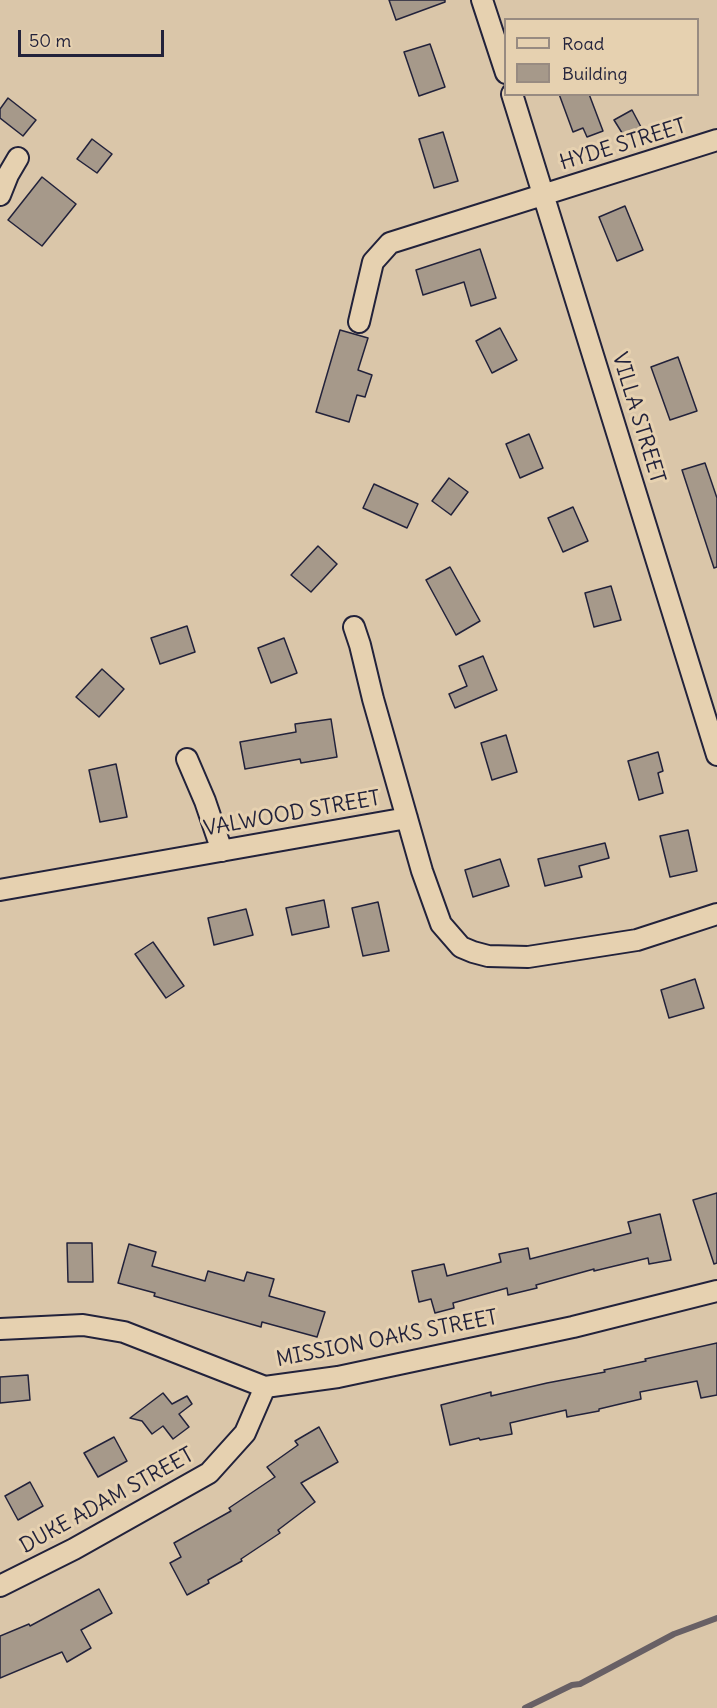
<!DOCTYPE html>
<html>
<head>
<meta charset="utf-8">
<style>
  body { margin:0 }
  #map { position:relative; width:717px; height:1708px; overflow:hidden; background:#dac6a9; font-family:Delius,sans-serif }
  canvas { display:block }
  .legend { position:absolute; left:504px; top:18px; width:195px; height:78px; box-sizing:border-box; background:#e6d1b0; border:2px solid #988b81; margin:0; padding:8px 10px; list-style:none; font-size:18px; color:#22223b }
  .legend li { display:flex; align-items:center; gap:12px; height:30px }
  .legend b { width:30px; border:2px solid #988b81 }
  .scale { position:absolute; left:18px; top:30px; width:146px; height:27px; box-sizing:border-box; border:3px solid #22223b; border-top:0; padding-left:8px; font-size:18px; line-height:21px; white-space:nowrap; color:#22223b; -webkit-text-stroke:4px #e6d1b0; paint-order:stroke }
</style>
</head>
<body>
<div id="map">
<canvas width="717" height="1708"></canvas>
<ul class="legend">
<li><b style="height:8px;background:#e6d1b0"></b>Road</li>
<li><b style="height:16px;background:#a6998a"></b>Building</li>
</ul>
<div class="scale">50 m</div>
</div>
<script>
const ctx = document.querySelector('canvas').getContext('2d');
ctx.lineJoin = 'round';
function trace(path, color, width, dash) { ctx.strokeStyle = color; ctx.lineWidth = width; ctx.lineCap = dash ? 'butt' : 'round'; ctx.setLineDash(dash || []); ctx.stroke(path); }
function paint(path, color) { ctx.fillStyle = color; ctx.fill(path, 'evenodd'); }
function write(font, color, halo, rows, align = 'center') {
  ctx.font = font + ' Delius,sans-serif'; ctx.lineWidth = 6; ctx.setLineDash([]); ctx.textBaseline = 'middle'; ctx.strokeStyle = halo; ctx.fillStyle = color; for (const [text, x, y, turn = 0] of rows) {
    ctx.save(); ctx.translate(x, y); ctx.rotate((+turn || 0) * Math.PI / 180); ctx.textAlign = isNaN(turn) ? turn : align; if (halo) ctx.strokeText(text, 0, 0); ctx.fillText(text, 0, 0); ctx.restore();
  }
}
const stream = new Path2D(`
  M525,1708L572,1685L580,1684L674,1634L717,1618`);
const building = new Path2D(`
  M389,0H445V2L396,20Z
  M430,44L445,87L419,96L404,52Z
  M559,94H589L603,131L587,137L583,128L573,132Z
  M8,98L36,120L23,136L0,118V109Z
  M632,110L641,127L624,136L614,120Z
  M443,132L458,181L434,188L419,139Z
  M92,139L112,154L97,173L77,159Z
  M42,177L76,204L42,246L8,220Z
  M625,206L643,250L617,261L599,217Z
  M480,249L496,298L471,306L464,282L423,295L416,270Z
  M500,328L517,360L492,373L476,341Z
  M340,330L368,338L358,370L372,375L365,397L357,395L349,422L316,412Z
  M678,357L697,411L670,420L651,367Z
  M529,434L543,468L520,478L506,444Z
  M705,463L717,498V567L714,568L682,470Z
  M449,478L468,492L451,515L432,501Z
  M374,484L418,504L407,528L363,508Z
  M573,507L588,541L563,552L548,518Z
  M318,546L337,564L311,592L291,575Z
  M450,567L480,621L456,635L426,580Z
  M611,586L621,620L594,627L585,593Z
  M187,626L195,652L160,664L151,638Z
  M284,638L297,673L271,683L258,648Z
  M483,656L497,690L455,708L449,694L467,686L459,666Z
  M102,669L124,689L99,717L76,697Z
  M331,719L337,757L301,763L300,759L245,769L240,742L296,732L295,724Z
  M506,735L517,772L492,780L481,743Z
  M658,752L663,771L658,773L663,793L639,800L628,761Z
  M116,764L127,817L100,822L89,770Z
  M688,830L697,871L670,877L660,836Z
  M605,843L609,858L579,866L582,877L545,886L538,859Z
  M500,859L509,886L473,897L465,870Z
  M324,900L329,927L292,935L286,908Z
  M378,902L389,951L363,956L352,908Z
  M246,909L253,935L214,945L208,918Z
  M153,942L184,986L166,998L135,954Z
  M695,979L704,1008L669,1018L661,990Z
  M717,1193V1263L714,1264L693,1200Z
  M660,1214L671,1260L649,1264L648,1258L594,1271V1269L536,1285L537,1288L508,1295L507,1288L453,1303L454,1308L435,1313L431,1299L419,1302L412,1271L444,1264L447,1276L501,1262L499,1254L528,1248L530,1259L631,1233L628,1222Z
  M67,1243H92L93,1282H68Z
  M129,1244L156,1252L152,1266L205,1281L208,1271L244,1281L247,1272L274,1279L269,1296L325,1312L317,1337L262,1322L261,1327L154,1296L155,1293L118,1283Z
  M717,1343V1395L701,1398L697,1381L640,1392L641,1399L599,1409V1411L567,1417L566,1410L510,1423L512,1434L480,1440L479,1438L450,1445L441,1405L491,1392V1396L547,1383L605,1372L604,1370L646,1361L645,1359Z
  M28,1375L30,1400L0,1403V1377Z
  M163,1393L172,1404L187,1396L192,1404L179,1414L189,1427L173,1439L163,1426L152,1434L142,1421L130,1418Z
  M319,1427L338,1462L301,1483L315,1502L278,1530L280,1533L241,1559L242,1561L208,1580L209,1583L187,1595L170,1563L181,1557L174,1543L231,1511L229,1508L275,1477L267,1467L298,1445L295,1441Z
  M114,1437L127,1461L98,1477L84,1453Z
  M30,1482L43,1506L18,1520L5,1496Z
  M99,1589L112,1613L81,1630L91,1648L67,1662L62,1652L0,1678V1636L29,1624L30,1626Z`);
const minor = new Path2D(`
  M482,0L506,73
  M512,94L717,755
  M0,195L8,175L18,158
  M359,322L373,262L390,243L717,140
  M354,627L360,645L373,699L422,871L441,924L461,947L473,952L488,956L528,957L637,940L717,914
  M187,759L205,801L222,851
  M0,890L407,818
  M0,1329L83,1325L124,1332L265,1387L338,1377L573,1327L717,1291
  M0,1586L74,1549L209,1473L245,1433L265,1387`);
const streetNames = [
  ["HYDE STREET",623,145,-17],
  ["VILLA STREET",638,418,73],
  ["VALWOOD STREET",292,814,-10],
  ["MISSION OAKS STREET",387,1339,-11],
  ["DUKE ADAM STREET",107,1501,-29]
];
trace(stream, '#686065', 6);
paint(building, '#a6998a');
trace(building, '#22223b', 1.5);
trace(minor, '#22223b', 24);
trace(minor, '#e6d1b0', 20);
write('21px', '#22223b', '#e6d1b0', streetNames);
</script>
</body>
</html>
